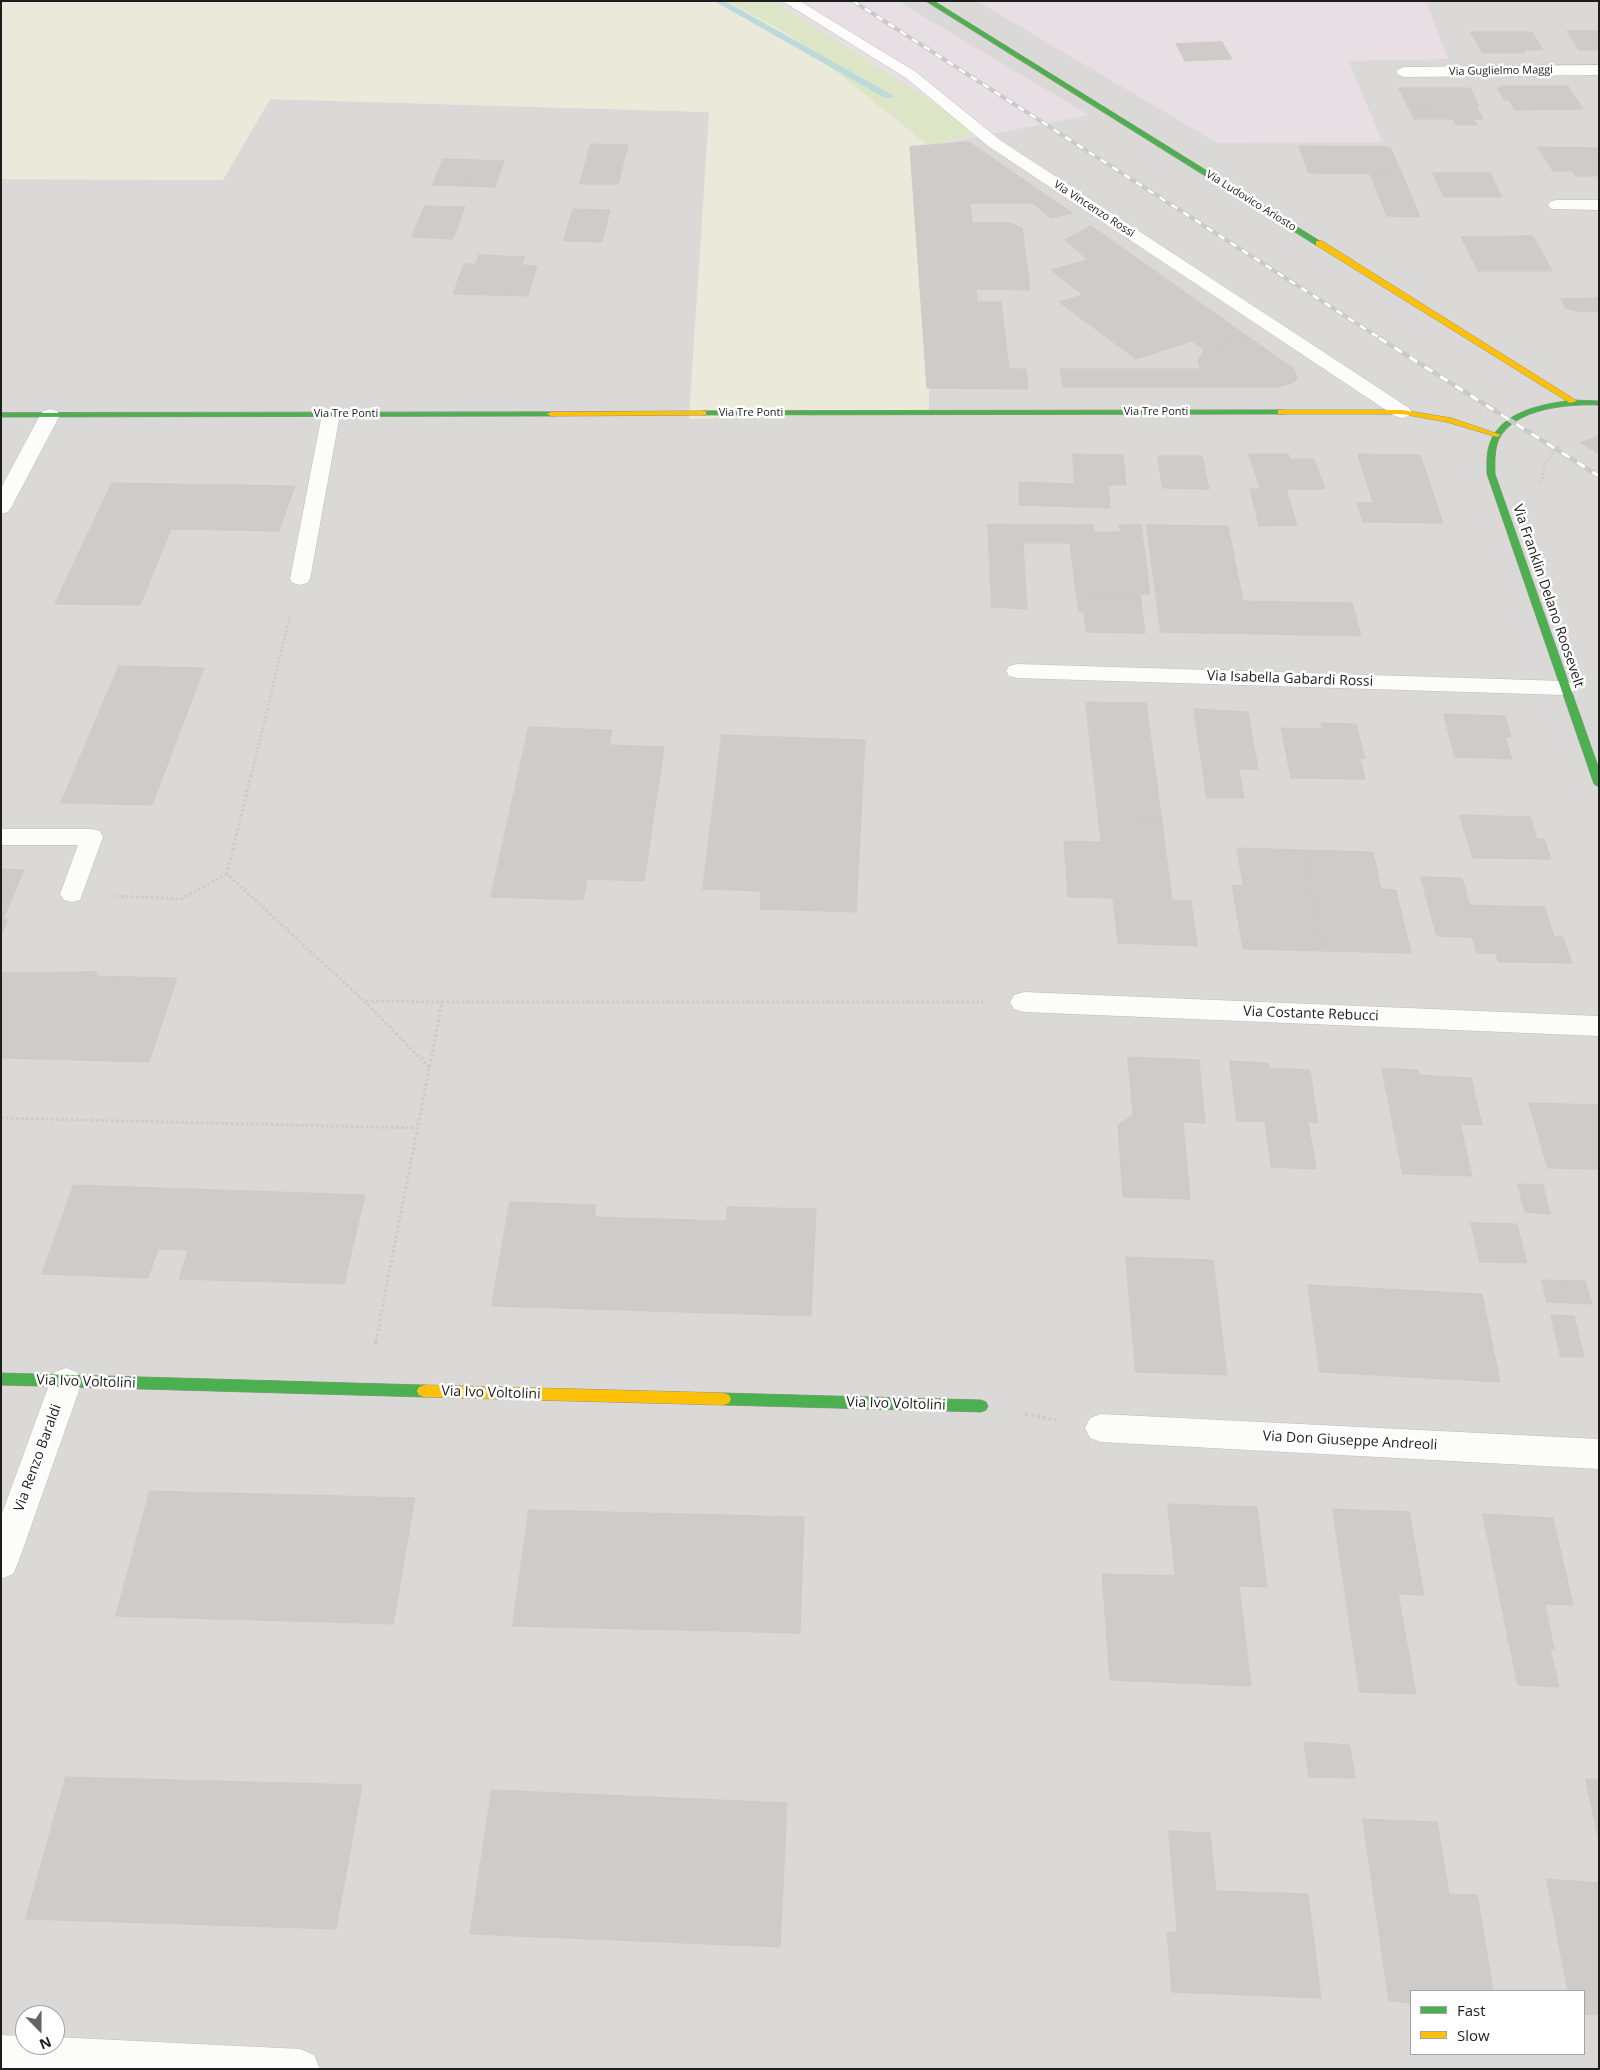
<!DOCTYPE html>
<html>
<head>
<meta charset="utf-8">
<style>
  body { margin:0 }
  #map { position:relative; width:1600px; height:2070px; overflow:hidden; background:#ebe9e6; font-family:"Open Sans",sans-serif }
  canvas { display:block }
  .frame { position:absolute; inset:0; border:2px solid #1d1d1d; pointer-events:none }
  .legend { position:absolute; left:1410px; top:1990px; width:175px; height:65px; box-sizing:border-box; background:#fff; border:1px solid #a5a5a5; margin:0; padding:6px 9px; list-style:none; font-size:15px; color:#1d1d1d }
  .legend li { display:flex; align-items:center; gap:10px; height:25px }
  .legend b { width:25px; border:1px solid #a5a5a5 }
  .north { position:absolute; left:15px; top:2005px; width:50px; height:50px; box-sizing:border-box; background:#fff; border:1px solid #a5a5a5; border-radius:50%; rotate:158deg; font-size:14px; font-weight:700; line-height:20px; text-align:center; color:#1d1d1d }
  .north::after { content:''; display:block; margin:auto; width:18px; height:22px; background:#656463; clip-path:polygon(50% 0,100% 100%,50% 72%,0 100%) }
</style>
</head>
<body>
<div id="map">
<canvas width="1600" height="2070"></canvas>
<div class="frame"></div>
<ul class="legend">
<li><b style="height:6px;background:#4caf50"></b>Fast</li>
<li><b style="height:6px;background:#ffc107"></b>Slow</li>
</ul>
<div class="north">N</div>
</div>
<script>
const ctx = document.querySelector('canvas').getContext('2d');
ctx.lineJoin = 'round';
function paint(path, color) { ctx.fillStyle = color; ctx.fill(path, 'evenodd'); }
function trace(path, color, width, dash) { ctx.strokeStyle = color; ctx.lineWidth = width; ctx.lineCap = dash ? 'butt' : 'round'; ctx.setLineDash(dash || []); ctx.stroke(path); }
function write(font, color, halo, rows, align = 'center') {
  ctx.font = font + ' "Open Sans",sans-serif'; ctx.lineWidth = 5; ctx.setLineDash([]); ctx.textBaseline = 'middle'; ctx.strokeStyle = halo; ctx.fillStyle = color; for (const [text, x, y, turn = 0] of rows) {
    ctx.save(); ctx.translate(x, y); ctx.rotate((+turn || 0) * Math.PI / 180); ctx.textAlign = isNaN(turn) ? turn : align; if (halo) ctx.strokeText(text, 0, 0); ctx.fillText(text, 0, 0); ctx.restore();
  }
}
const residential = new Path2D(`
  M897,1H1599V2069H1V179L222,180L270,99L710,112L689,419L929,411V146L1088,115ZM1411,1991H1584V2054H1411ZM25,2015H55V2045H25Z`);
const industrial = new Path2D(`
  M727,1H897L1089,115L929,146L792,36Z
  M977,1H1426L1448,59L1349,61L1382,142L1217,143Z`);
const farmland = new Path2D(`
  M1,1H727L792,36L929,146V411L689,419L709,112L270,99L223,180L1,179Z`);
const grass = new Path2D(`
  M727,1H775L981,133L929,146L792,36Z`);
const stream = new Path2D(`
  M714,1H725L894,96L893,98H885Z`);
const building = new Path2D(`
  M1567,31H1599V50H1579Z
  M1471,32H1532L1543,50H1524L1525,53H1483Z
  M1222,42L1232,59L1185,61L1176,44Z
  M1501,86H1568L1583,109L1515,110L1509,100H1505L1497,88H1502Z
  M1399,88H1470L1479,106H1476L1483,119H1474L1477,125H1456L1453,119H1439L1432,106H1408Z
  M1408,106H1432L1439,119H1414Z
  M969,142L1072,213L1051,218L1033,203H970L972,223H1011L1022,228L1030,290L976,289L977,302H1001L1009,369H1026L1028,389L927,388L910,147Z
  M591,144L628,145L618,184H580Z
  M1299,146L1390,147L1402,174L1309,173Z
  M1538,147L1599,148V176H1576L1572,171H1553Z
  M443,159L474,160L464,186L433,185Z
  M474,160L504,161L495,187L464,186Z
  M1370,173L1402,174L1420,217L1387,216Z
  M1433,173H1490L1502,197H1444Z
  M425,206L465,207L453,239L412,237Z
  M573,209L610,210L602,242L564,241Z
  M1091,226L1247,336L1204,350L1192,341L1136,359L1059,302L1083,295L1051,270L1088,260L1065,240Z
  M1533,236L1552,271H1478L1461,237Z
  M479,255L525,257L522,265L537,266L528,296L453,294L464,264H476Z
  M1599,298V312L1575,311L1565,308L1561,299Z
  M1247,336L1294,369L1297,377L1295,381L1290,384L1276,387H1063L1060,369H1200L1198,360L1204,350Z
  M1599,436V454L1581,443Z
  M1073,454L1123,455L1126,485H1108L1110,508L1019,505V482L1074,484Z
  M1249,454H1288L1290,459H1314L1325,489H1286L1297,525L1259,526L1250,489H1260Z
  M1358,454L1420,455L1443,523L1363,522L1357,503H1373Z
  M1158,456H1202L1209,489L1163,488Z
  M112,483L295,486L279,531L171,529L140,605L55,604Z
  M988,524L1093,525L1095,532H1121L1119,525H1141L1150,594L1076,592L1070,543H1023L1027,609L992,607Z
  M1147,525L1228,526L1243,601L1352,603L1361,636L1161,632Z
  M1076,592L1140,594L1145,633L1086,632L1084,611H1079Z
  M119,666L204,668L152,805L61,803Z
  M1086,702L1146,703L1162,822L1099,821Z
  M1194,709L1248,712L1258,769H1239L1244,798H1207Z
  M1444,714L1505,716L1511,737H1505L1512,759L1455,757Z
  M1321,723L1356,724L1365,759L1360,758L1365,779L1291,778L1281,728L1322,729Z
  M529,727L612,730L609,745L664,747L644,881L587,879L583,900L491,897Z
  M722,735L865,740L856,912L760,909L761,891L703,889Z
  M1460,815L1530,817L1537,839H1544L1551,859L1473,858Z
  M1099,821L1162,822L1172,900L1191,901L1197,946L1118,943L1113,898L1068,897L1064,841L1101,842Z
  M1237,848L1303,850L1323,951L1243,949L1232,885L1243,886Z
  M1303,850L1373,852L1381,889L1396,890L1411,953L1323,951Z
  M1,869L24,870L3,919H8L1,935Z
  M1421,877L1462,878L1470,906L1464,905L1472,937L1437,936Z
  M1464,905L1545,907L1554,937H1563L1572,963L1498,962L1496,953H1477Z
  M97,972L96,976L177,978L149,1062L1,1058V973Z
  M1128,1057L1199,1060L1205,1123L1183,1122L1190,1199L1123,1197L1118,1125L1133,1115Z
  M1230,1061L1268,1063L1269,1068L1310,1070L1318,1123L1308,1122L1316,1169L1271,1167L1265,1121H1237Z
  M1382,1068L1418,1070L1419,1075L1471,1078L1482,1125L1460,1124L1472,1176L1403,1174Z
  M1529,1103L1599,1105V1169L1548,1168Z
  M1518,1184L1543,1185L1550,1214L1525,1212Z
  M74,1185L365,1195L344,1284L179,1279L188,1250L158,1249L148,1278L42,1274Z
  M510,1202L596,1205L594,1217L727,1221V1207L816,1209L811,1316L492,1306Z
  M1471,1223L1517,1224L1527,1263L1480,1262Z
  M1126,1257L1213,1260L1227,1375L1136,1372Z
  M1542,1280L1585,1281L1592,1304L1547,1302Z
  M1308,1285L1482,1294L1500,1382L1320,1372Z
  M1551,1315L1574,1316L1584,1357H1561Z
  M150,1491L415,1498L393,1624L116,1616Z
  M1168,1504L1257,1507L1267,1587L1239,1586L1251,1686L1110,1680L1102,1574L1175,1576Z
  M1333,1509L1409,1512L1424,1595L1398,1594L1416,1694L1360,1692Z
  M529,1510L804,1517L800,1633L513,1626Z
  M1483,1514L1553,1518L1573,1605L1545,1604L1554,1649H1550L1559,1687L1518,1685Z
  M1304,1742L1350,1745L1355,1778L1309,1777Z
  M66,1777L362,1785L336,1929L26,1919Z
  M1586,1779H1599V1842Z
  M492,1790L787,1803L780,1947L470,1934Z
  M1363,1819L1437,1822L1449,1894L1477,1895L1493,1991H1411V2003L1389,2001Z
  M1169,1831L1210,1833L1216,1891L1308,1894L1321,1998L1172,1992L1167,1932H1177Z
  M1547,1879L1599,1883V2015L1584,2014V1991H1568Z`);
const pathFar2 = new Path2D(`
  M1541,483L1546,461L1561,444
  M251,776L290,616`);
const pathFar1 = new Path2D(`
  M251,775L227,874L364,1001
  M116,896L181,899L227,874
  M429,1067L364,1001L442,1002
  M1,1118L417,1128
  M376,1341L442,1002H983`);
const path = new Path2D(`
  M375,1344L376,1340
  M1025,1414L1056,1420`);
const lane = new Path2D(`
  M331,409L337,410L340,414L310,579L307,583L300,585L293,583L290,579L322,414L325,410Z
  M1,829H92L100,831L103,837L80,900L72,902L64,900L60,894L78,845H1Z`);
const street = new Path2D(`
  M782,1H800L916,72L1000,140L1409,408L1412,412L1409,416L1402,418L1395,416L988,146L906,78Z
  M1599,65V75L1404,77L1399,75L1396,72L1399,69L1404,67Z
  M1557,200H1599V210L1551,209L1548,205L1551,201Z
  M50,409L57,411L60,415L11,508L8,512L1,514V488L40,415L43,411Z
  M1017,664L1564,681L1572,683L1576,688L1572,693L1564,695L1017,678L1009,676L1006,671L1009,666Z
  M1024,992L1599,1016V1036L1024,1012L1014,1009L1010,1002L1014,995Z
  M66,1368L77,1372L82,1382L18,1563L13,1574L1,1579V1516L50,1382L55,1372Z
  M1101,1414L1599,1439V1469L1101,1442L1090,1438L1085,1428L1090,1418Z
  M1,2035L25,2036V2045H55V2037L300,2049L314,2055L320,2069H1Z`);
const fast = new Path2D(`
  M926,1H934L1323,243L1316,245Z
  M1573,400L1599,401V405C1568,404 1515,408 1499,439C1494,450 1495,463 1495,474L1599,769V787L1594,784L1487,474C1487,464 1486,453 1490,443C1501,411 1543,404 1573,400Z
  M1281,410L1285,412L1284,414L703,415L699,413L703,411Z
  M551,412L555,414L554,416L1,417V413Z
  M1,1373L424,1385L429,1387L431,1391L429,1395L424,1397L1,1385Z
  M724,1393L981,1400L986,1402L988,1406L986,1410L981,1412L724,1405L719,1403L717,1399L719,1395Z`);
const slow = new Path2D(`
  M1316,241H1322L1577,401L1570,403L1316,245Z
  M1278,410H1402L1451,418L1501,435L1497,437L1447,422L1402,414H1278Z
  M703,411H706V415L551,416L547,414L551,412Z
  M424,1385L724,1393L729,1395L731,1399L729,1403L724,1405L424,1397L419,1395L417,1391L419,1387Z`);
const railFar1 = new Path2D(`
  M853,1L1381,339`);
const rail = new Path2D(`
  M1379,338L1599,476`);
const farStreetnames = [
  ["Via Guglielmo Maggi",1501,71,-1],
  ["Via Ludovico Ariosto",1251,201,32],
  ["Via Vincenzo Rossi",1094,209,33],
  ["Via Tre Ponti",1156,412],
  ["Via Tre Ponti",751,413],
  ["Via Tre Ponti",346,414]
];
const streetNames = [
  ["Via Franklin Delano Roosevelt",1548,596,71],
  ["Via Isabella Gabardi Rossi",1290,679,2],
  ["Via Costante Rebucci",1311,1014,2],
  ["Via Ivo Voltolini",86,1382,2],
  ["Via Ivo Voltolini",491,1393,2],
  ["Via Ivo Voltolini",896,1404,2],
  ["Via Don Giuseppe Andreoli",1350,1441,3],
  ["Via Renzo Baraldi",38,1458,-70]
];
paint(residential, '#dad9d7');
paint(industrial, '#e8dfe5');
paint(farmland, '#eae9da');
paint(grass, '#dce6c7');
paint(stream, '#bcdadc');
paint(building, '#cecbc9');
trace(building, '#cecac7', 1);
trace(lane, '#bebebc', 1);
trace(street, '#bebebc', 1);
trace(fast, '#939280', 1);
trace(slow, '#939280', 1);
trace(pathFar2, '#d4c8c7', 2.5, [2, 2]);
trace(pathFar1, '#d4c8c7', 3, [2.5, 2.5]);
trace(path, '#d4c8c7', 4, [3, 3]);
paint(lane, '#fcfcfb');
paint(street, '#fcfcfb');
paint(fast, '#4caf50');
paint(slow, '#ffc107');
trace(railFar1, '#cacac9', 4);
trace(rail, '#cacac9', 4.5);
trace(railFar1, '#fff', 2.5, [7]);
trace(rail, '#fff', 3, [9]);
write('11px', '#1d1d1d', '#fff', farStreetnames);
write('14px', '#1d1d1d', '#fff', streetNames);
</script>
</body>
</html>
